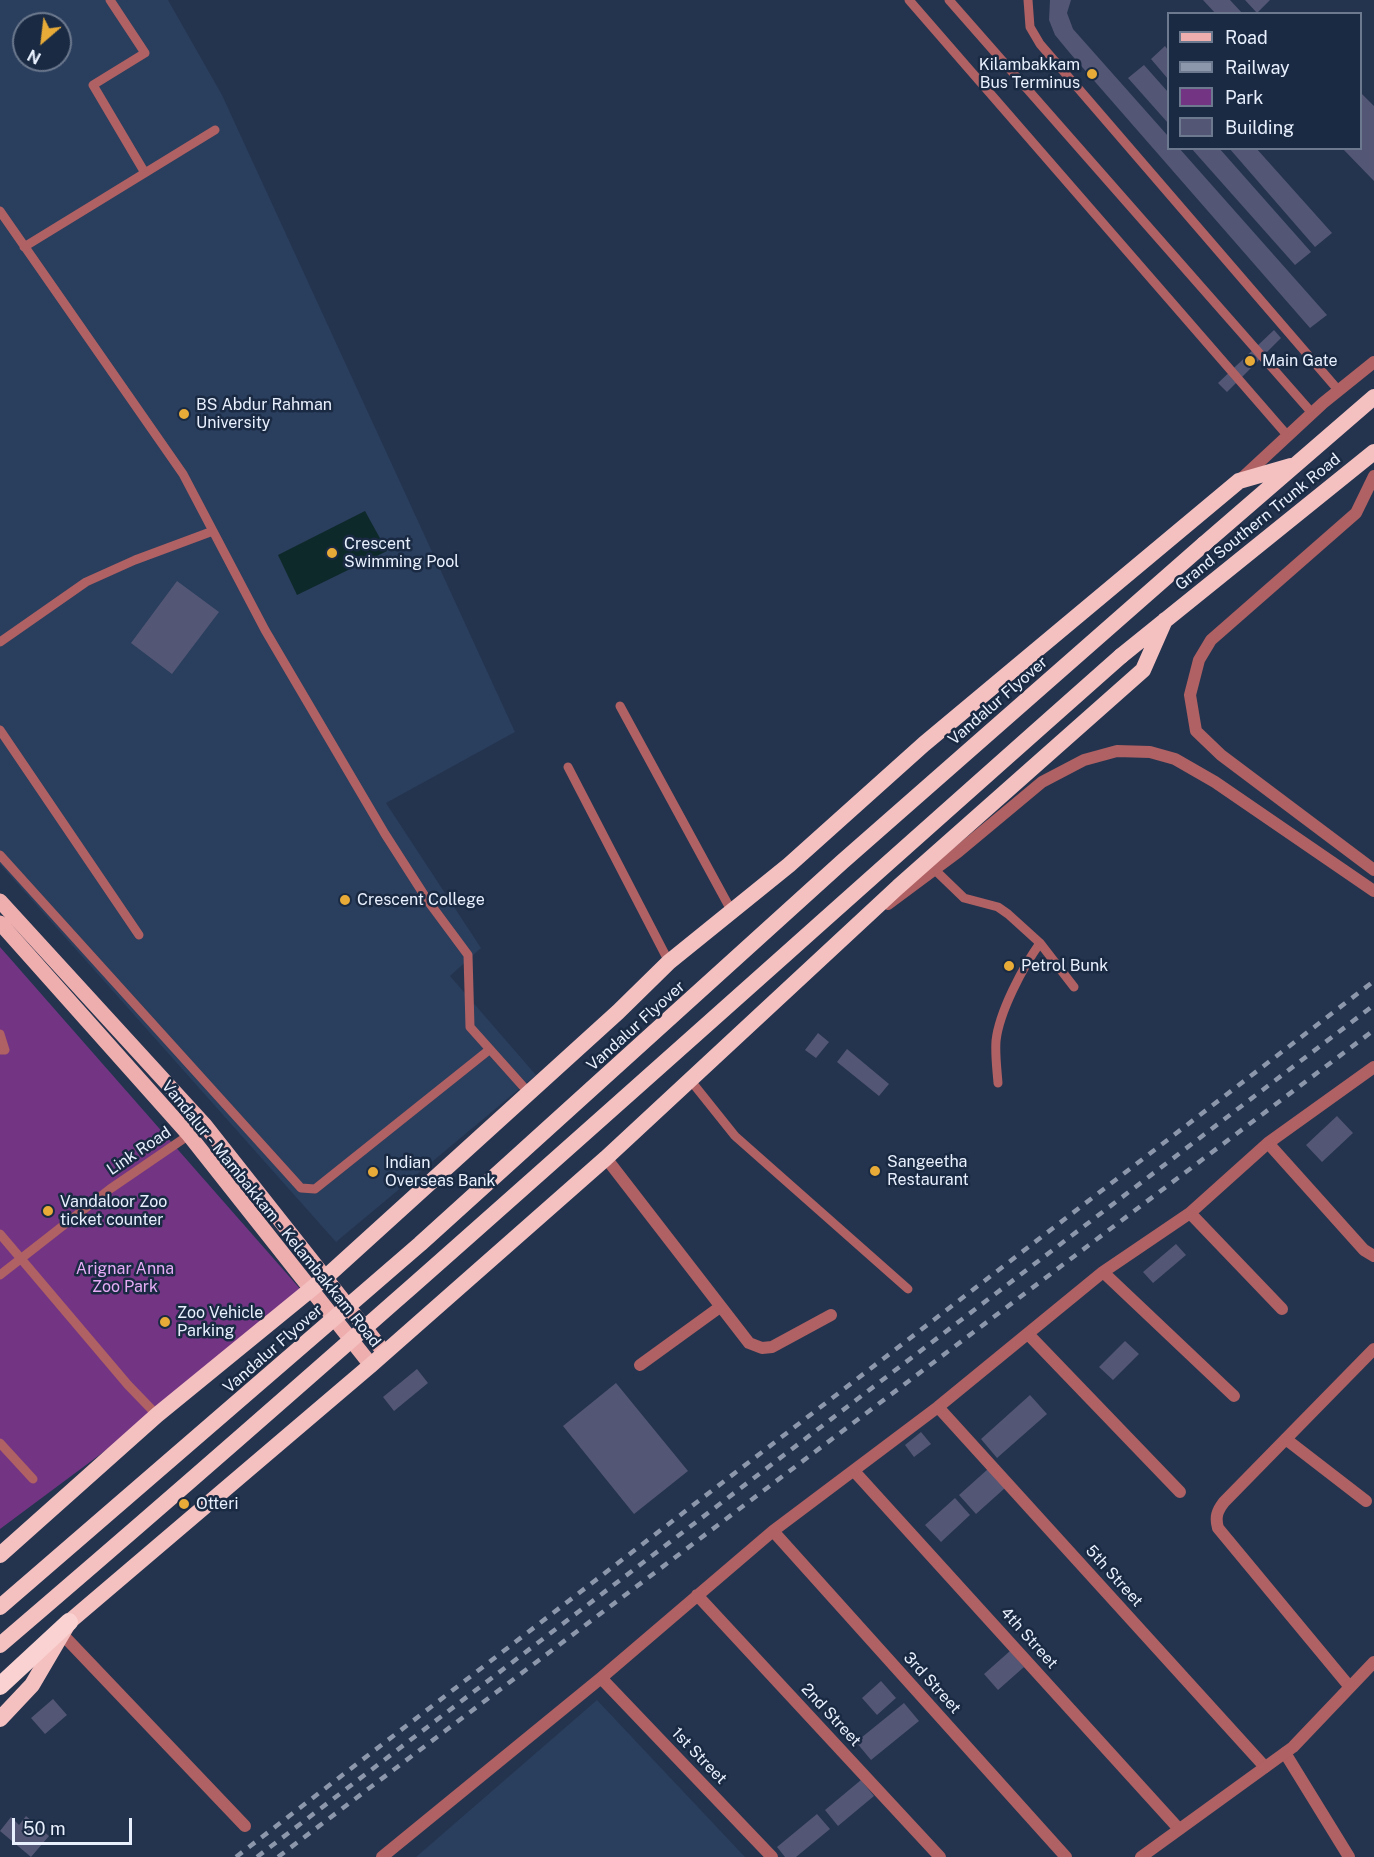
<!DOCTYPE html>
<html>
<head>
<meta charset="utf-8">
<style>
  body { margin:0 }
  #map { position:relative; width:1374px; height:1857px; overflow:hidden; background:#24344e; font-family:"Public Sans",sans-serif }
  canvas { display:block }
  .legend { position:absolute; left:1167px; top:12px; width:195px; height:138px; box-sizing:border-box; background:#1a2a43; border:2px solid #6c798e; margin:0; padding:8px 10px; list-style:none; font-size:18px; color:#e8f0fe }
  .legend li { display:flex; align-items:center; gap:12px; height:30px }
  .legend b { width:30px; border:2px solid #6c798e }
  .north { position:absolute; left:12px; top:12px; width:60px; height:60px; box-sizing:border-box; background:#1a2a43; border:2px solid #6c798e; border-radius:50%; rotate:208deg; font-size:16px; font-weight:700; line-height:24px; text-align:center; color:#e8f0fe }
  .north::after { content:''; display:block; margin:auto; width:21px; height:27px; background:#e8ab37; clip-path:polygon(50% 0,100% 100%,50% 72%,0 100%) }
  .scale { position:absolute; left:12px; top:1818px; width:120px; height:27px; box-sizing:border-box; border:3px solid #e8f0fe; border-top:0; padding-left:8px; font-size:18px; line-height:21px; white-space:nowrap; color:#e8f0fe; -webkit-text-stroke:4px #1a2a43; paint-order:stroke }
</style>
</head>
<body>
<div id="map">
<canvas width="1374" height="1857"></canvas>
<ul class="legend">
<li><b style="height:8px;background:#efaeae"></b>Road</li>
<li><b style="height:8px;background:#8c97ab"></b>Railway</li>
<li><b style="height:16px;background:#733583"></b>Park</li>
<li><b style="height:16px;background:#535675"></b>Building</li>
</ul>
<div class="north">N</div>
<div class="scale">50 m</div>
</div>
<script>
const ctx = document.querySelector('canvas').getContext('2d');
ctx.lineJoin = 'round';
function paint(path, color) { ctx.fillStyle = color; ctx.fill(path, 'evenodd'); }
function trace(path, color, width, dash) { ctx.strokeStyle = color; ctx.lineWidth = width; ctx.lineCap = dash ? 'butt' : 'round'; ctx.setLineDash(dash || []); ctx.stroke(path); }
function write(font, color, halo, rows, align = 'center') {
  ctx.font = font + ' "Public Sans",sans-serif'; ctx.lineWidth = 5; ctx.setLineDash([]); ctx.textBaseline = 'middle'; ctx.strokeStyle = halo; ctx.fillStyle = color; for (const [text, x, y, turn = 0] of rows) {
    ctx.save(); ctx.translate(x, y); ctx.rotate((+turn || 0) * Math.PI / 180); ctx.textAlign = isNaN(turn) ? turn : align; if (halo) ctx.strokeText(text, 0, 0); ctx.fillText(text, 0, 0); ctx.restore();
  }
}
const built = new Path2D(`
  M0,0H168L222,95L515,732L386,803L481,948L450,976L536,1075L336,1242L0,864ZM24,24H60V60H24Z
  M597,1700L745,1857H416Z`);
const green = new Path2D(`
  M0,947L309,1299L0,1529Z`);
const water = new Path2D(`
  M365,511L387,551L297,595L278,555Z`);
const building = new Path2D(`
  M1050,0H1071L1067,13L1073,29L1168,136V148H1179L1327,315L1310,328L1069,52L1055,35L1049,20Z
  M1203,0H1230L1243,14H1216Z
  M1245,0H1270L1257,13Z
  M1165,46L1168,50V79L1151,59Z
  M1144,65L1168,92V123L1128,78Z
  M1360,92L1374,106V181L1342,148H1360Z
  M1191,148H1219L1311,252L1295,265Z
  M1229,148H1256L1332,233L1315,247Z
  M1274,330L1281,338L1227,392L1218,383Z
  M177,581L219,612L172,674L131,643Z
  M818,1033L829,1042L816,1058L805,1050Z
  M847,1049L889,1084L879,1096L837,1062Z
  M1337,1116L1353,1133L1322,1162L1306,1145Z
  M1176,1244L1186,1255L1153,1283L1143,1272Z
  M1125,1341L1139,1354L1113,1380L1099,1367Z
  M417,1369L428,1383L394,1411L383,1397Z
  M616,1383L688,1471L634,1514L563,1426Z
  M1030,1395L1047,1414L997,1458L981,1439Z
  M921,1432L931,1444L914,1457L905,1445Z
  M988,1469L1005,1488L976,1514L959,1495Z
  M955,1498L970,1515L941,1542L925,1525Z
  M1010,1651L1024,1667L998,1690L984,1674Z
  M881,1681L896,1698L877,1715L862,1698Z
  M53,1699L67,1715L45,1734L31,1718Z
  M904,1703L919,1721L871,1760L856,1742Z
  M861,1780L874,1796L838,1826L825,1810Z
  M817,1814L830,1829L796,1857H785L777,1847Z
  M26,1816L49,1836L31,1857L0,1831L11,1817L19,1825Z`);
const service = new Path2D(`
  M110,0L145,53L93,85L145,173
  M909,0L1287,435
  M949,0L1312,413
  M1028,0L1030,27L1040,44L1339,391
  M0,211L183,474L265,630L385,834L428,901L468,955L470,1027L529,1093
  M24,247L215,130
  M0,642L86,582L135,560L213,531
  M620,706L731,910
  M0,730L139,935
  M568,767L669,962
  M0,855L301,1188L315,1189L489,1050
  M935,870L964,898L998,907L1008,914L1040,943L1074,987
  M0,1034L5,1050H0
  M691,1081L735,1136L908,1289
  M998,1083C997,1070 995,1055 996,1041C999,1012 1023,967 1040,943
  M0,1234L128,1385L157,1415
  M0,1275L110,1189L189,1135
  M0,1443L33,1479`);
const minor = new Path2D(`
  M1268,1143L1364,1250L1374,1256
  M606,1158L749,1343L762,1348L772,1347L831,1315
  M1190,1213L1282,1309
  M1103,1272L1234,1396
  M1028,1334L1180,1492
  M640,1365L720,1307
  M938,1407L1265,1767
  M1287,1440L1366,1501
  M854,1471L1179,1829
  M773,1531L1066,1857
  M697,1595L940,1857
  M63,1635L245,1826
  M601,1678L772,1857
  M1349,1686L1218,1528C1215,1517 1217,1511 1224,1502L1374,1349
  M1285,1753L1349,1857
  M382,1857L601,1678L773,1531L938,1407L1103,1272L1190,1213L1268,1143L1374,1067`);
const tertiary = new Path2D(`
  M1374,476L1356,513L1211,640L1199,660L1190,695L1196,731L1221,755L1374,870
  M1240,480L1323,403L1374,362
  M888,904L958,852L1042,782L1084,760L1117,751L1150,752L1175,759L1215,782L1374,891
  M1141,1857L1293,1747L1374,1662`);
const primary = new Path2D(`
  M0,901L204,1124L384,1352
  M0,923L189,1135L371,1365`);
const trunk = new Path2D(`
  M1204,544L1374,397
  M1121,656L1374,452
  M0,1555L157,1415L326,1277L618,1012L669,962L789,865L924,744L1239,481L1291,466
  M0,1719L32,1685L69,1622L371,1365L606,1158L898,887L1143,670L1165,620`);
const motorway = new Path2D(`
  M0,1686L69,1622`);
const rail = new Path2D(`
  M236,1857L1374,981
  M257,1857L1374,1005
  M278,1857L1374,1030`);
const trunkBridge = new Path2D(`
  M0,1607L420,1244L842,862L1204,544
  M0,1645C379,1321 748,986 1121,656`);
const markers = [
  [1092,74,6,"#e8ab37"],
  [1250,361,6,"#e8ab37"],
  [184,414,6,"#e8ab37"],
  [332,553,6,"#e8ab37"],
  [345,900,6,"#e8ab37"],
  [1009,966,6,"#e8ab37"],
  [875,1171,6,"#e8ab37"],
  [373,1172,6,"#e8ab37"],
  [48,1211,6,"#e8ab37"],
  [165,1322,6,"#e8ab37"],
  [184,1504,6,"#e8ab37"]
];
const poiNames = [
  ["Kilambakkam",1080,65,"right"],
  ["Bus Terminus",1080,83,"right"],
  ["Main Gate",1262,361],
  ["BS Abdur Rahman",196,405],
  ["University",196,423],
  ["Crescent",344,544],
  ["Swimming Pool",344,562],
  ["Crescent College",357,900],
  ["Petrol Bunk",1021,966],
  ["Sangeetha",887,1162],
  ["Restaurant",887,1180],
  ["Indian",385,1163],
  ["Overseas Bank",385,1181],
  ["Vandaloor Zoo",60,1202],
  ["ticket counter",60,1220],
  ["Zoo Vehicle",177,1313],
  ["Parking",177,1331],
  ["Otteri",196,1504]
];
const streetNames = [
  ["Grand Southern Trunk Road",1258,522,-39],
  ["Vandalur Flyover",998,701,-41],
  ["Vandalur Flyover",636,1026,-42],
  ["Link Road",139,1151,-34],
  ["Vandalur - Mambakkam - Kelambakkam Road",271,1214,51],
  ["Vandalur Flyover",273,1349,-41],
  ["5th Street",1114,1576,48],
  ["4th Street",1029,1638,48],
  ["3rd Street",932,1683,48],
  ["2nd Street",831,1715,47],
  ["1st Street",699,1756,46]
];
const parkNames = [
  ["Arignar Anna",125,1269],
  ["Zoo Park",125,1287]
];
paint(built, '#2a3e5d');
paint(green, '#733583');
paint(water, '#0e292a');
paint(building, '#535675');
trace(service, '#af6163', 9);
trace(minor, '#af6163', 12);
trace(tertiary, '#af6163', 12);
trace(primary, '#efaeae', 15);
trace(trunk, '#f4c0c0', 16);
trace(motorway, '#fad2d1', 18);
trace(rail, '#8c97ab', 4.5, [8, 8]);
trace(trunkBridge, '#f4c0c0', 16);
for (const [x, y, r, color] of markers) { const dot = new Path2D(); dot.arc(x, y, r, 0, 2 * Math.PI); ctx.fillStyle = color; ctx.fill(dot); trace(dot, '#1a2a43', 2); }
write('16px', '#e8f0fe', '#1a2a43', poiNames, 'left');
write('16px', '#e8f0fe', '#1a2a43', streetNames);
write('16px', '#e6adf6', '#1a2a43', parkNames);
</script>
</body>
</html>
